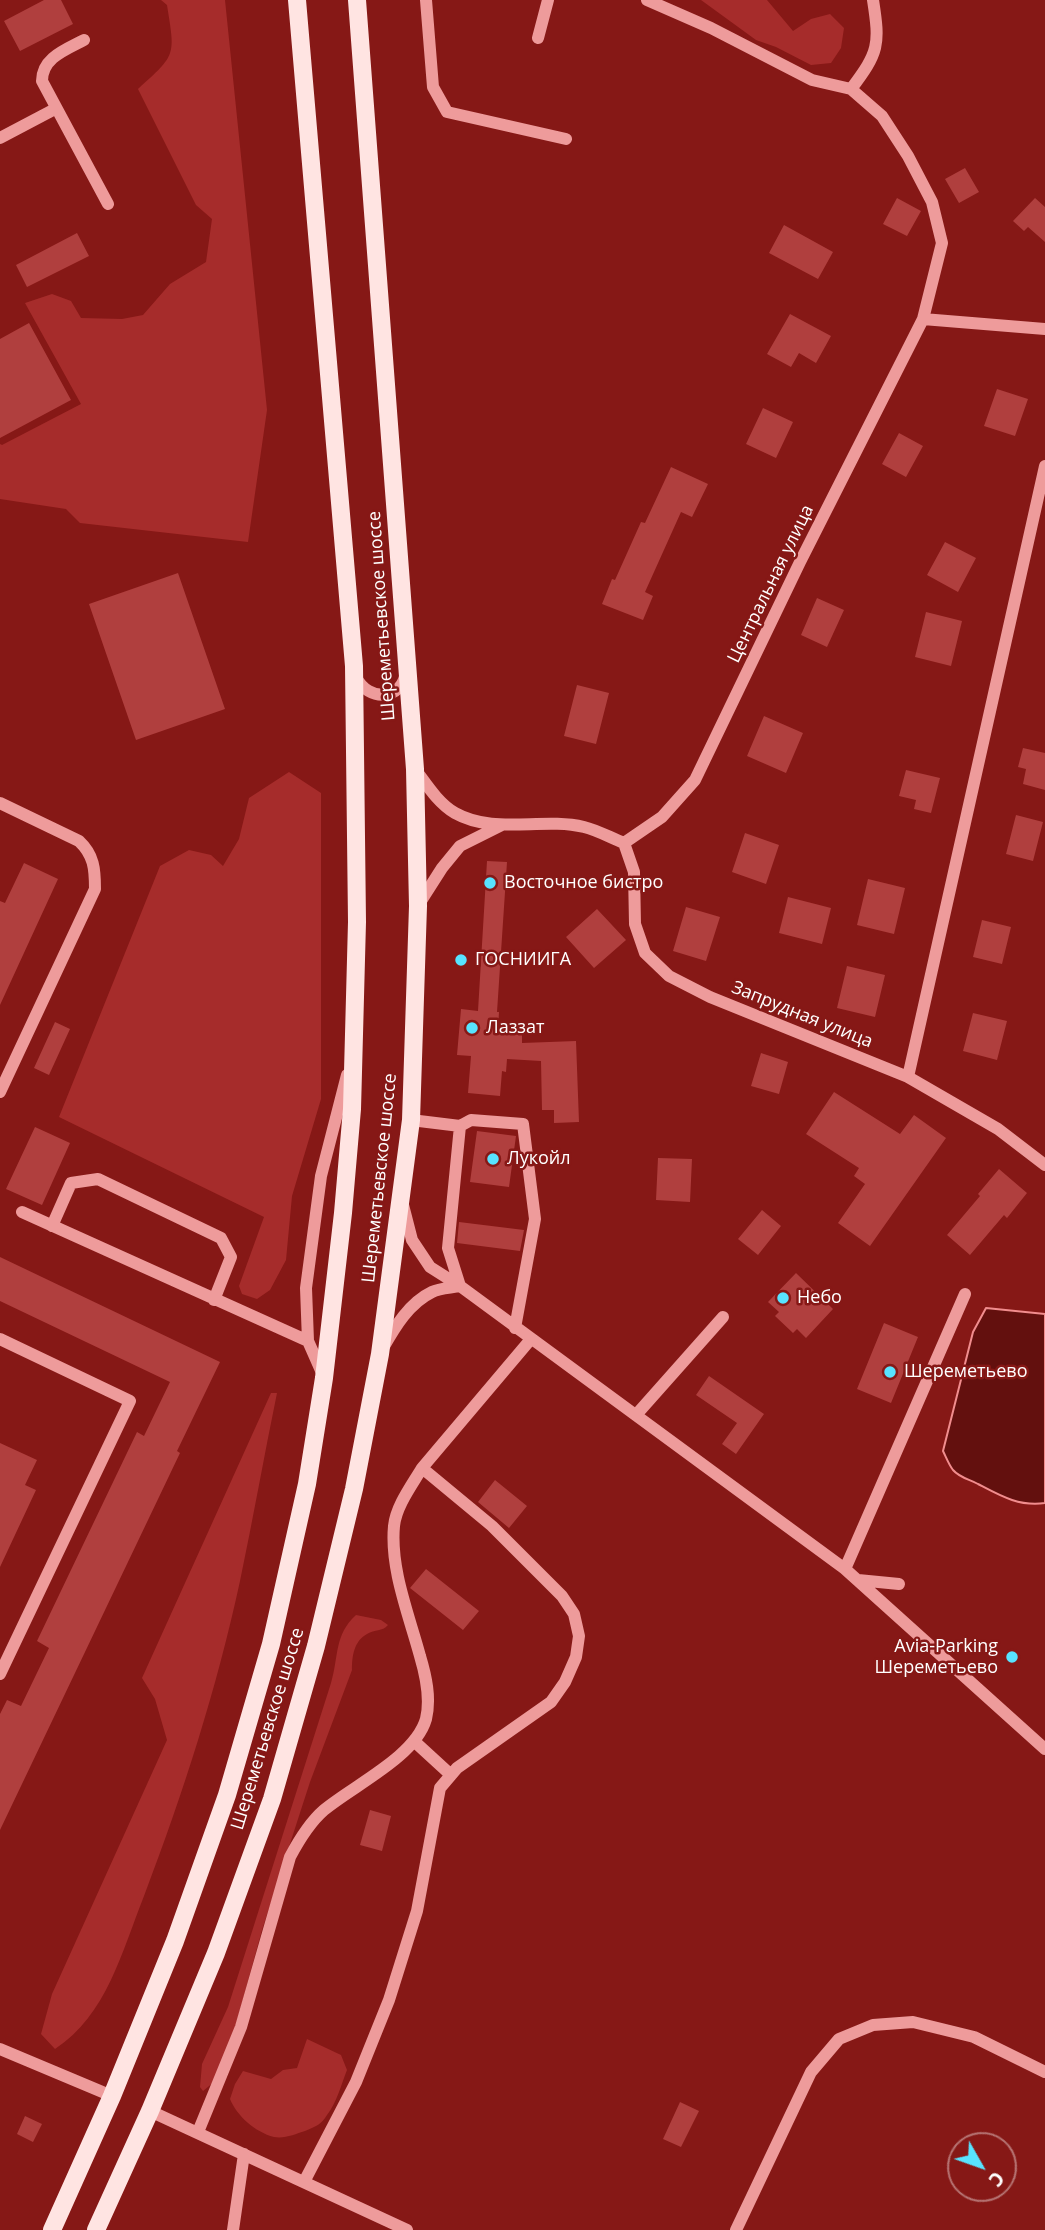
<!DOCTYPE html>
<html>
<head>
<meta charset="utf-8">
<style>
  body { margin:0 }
  #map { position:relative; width:1045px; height:2230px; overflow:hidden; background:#861816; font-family:"Open Sans",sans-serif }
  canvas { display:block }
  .north { position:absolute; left:947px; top:2132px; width:70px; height:70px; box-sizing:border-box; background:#861816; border:2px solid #b67473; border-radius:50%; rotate:130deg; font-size:19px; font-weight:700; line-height:28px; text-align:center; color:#fff }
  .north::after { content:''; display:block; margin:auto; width:24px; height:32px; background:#58e3ff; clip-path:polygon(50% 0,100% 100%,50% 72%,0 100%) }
</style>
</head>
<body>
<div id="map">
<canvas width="1045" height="2230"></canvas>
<div class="north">С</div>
</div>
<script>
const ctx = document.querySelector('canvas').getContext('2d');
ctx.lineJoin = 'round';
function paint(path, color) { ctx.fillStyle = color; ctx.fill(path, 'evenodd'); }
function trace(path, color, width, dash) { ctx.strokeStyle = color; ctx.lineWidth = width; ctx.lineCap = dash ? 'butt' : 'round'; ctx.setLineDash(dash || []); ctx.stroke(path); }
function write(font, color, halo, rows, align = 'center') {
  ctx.font = font + ' "Open Sans",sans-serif'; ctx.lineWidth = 5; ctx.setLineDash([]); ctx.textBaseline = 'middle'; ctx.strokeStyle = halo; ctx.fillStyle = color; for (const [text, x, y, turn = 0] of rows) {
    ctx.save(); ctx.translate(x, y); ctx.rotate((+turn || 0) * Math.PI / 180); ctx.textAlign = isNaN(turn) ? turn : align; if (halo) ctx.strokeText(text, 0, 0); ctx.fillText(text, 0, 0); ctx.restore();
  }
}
const green = new Path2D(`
  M161,0H225L267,410L248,542L80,523L66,509L0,499V444L2,445L81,404L25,303L52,294L71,301L81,318L122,319L143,315L170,284L206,262L212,219L196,205L138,89C177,54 175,56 167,5Z
  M701,0H767L793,31L811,19L830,14L844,28L841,48L831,63L811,65L776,47L756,40Z
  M289,772L321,793V1099L292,1196L286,1260L270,1290L257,1299L242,1294L239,1286L264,1217L59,1117L160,866L189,850L211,855L223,866L239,839L249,798Z
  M271,1393H277C264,1456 253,1519 240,1581C217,1688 183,1794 144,1896C122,1951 107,2015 55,2049L41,2034L52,1994L167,1740L155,1699L142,1678Z
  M356,1615L381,1620L388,1625C382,1632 375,1629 367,1634C354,1641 352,1656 352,1670L310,1782L262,1930L226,2061L214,2082L203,2091L200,2087L202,2064L228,2007L331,1683C339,1656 334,1635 356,1615Z
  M307,2039L341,2055L347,2070C341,2085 337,2102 327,2115C322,2124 315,2127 305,2131C295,2134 285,2139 274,2137C255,2132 237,2116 230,2099L235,2084L243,2071L271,2079L283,2070L297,2068Z`);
const water = new Path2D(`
  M986,1308L1045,1314V1503C1019,1507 999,1495 978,1484C969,1479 960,1478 953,1470C949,1465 946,1457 943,1451L973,1332Z`);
const building = new Path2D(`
  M44,0H61L73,24L20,51L4,21Z
  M965,168L979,192L959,203L945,179Z
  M897,198L921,211L907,236L883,224Z
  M1035,198L1045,207V242L1028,227L1024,231L1013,221Z
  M784,225L833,252L818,279L769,253Z
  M77,233L89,256L27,287L16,265Z
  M790,314L831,336L816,363L799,353L791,367L767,354Z
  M29,323L71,400L0,438V339Z
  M997,389L1028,399L1015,436L984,426Z
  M763,408L793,422L776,458L746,444Z
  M899,433L923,446L906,477L882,464Z
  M671,467L708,484L692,517L681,512L645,592L653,596L643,620L602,604L612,579L615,580L641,522L645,523Z
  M945,542L976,558L958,592L927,575Z
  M178,573L225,709L136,740L89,604Z
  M817,598L844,610L827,647L801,635Z
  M926,612L962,621L951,666L915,657Z
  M577,685L609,693L596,744L564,736Z
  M764,716L803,733L786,773L747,756Z
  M1023,748L1045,753V790L1023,784L1026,769L1018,767Z
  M906,770L940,778L931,813L914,809L916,800L899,796Z
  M1016,815L1043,822L1033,861L1006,854Z
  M745,833L779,845L766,884L732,872Z
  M487,861L507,862L497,1012H499L498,1029L522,1031V1043L576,1041L579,1122L554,1123V1110H542L541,1061L507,1059L506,1072L502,1071L500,1096L468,1093L471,1056L457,1055L461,1009L478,1011Z
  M24,863L58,879L0,1005V901L5,903Z
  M868,879L905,888L894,934L857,925Z
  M788,897L831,908L822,944L779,933Z
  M686,907L720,917L706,961L673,951Z
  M597,909L626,940L594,968L566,937Z
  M982,920L1011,927L1002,964L973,957Z
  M847,966L885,975L875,1017L837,1008Z
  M973,1013L1007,1021L997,1060L963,1051Z
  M55,1022L70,1029L49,1075L34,1068Z
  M761,1053L788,1062L779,1094L751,1086Z
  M834,1092L900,1134L914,1115L946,1138L870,1246L838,1223L865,1184L854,1176L859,1168L806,1134Z
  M35,1127L70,1143L42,1205L6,1189Z
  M477,1131L516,1136L509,1187L470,1182Z
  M658,1158L692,1159L690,1202L656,1200Z
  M999,1169L1027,1193L1007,1218L1004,1215L970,1255L947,1235L980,1196L978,1194Z
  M762,1210L781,1226L758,1255L738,1239Z
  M459,1222L524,1230L520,1251L457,1243Z
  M0,1257L220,1362L177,1451L180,1453L0,1830V1714L7,1700L21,1706L49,1648L37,1641L137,1432L144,1436L170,1382L0,1301Z
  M796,1273L833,1309L806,1338L797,1329L793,1333L775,1316L779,1312L768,1302Z
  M884,1323L918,1337L891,1403L857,1389Z
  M709,1376L764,1414L736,1454L722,1444L737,1423L696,1395Z
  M0,1443L37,1460L25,1485L36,1490L0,1567Z
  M495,1480L527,1506L509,1528L478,1502Z
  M426,1569L479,1611L463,1630L410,1588Z
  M370,1810L391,1816L382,1851L360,1845Z
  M680,2102L699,2111L681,2147L663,2139Z
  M25,2116L42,2124L33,2142L17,2134Z`);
const minor = new Path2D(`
  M426,0L433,87L447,112L566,139
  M647,0L711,28L812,80L851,89C879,52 880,45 873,0
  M538,38L548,0
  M84,40C65,50 42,58 42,81L108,204
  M0,138L55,109
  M923,319L1045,329
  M356,677C368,702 403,701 406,671
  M415,769C427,785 438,803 455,813C494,835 542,817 584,827C597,830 611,838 624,843
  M0,803L79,841C94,855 95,869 95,889L0,1092
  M624,843L662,817L695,780L800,562L923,319L942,243L932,202L908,156L882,116L851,89
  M624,843L634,872L635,924L645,953L669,976L710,997L908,1077L998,1129L1045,1165
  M419,904L442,868L460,846L502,825
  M908,1077L1045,466
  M411,1120L460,1126L448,1248L460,1286
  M460,1126L471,1120L523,1124L535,1219L515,1328
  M403,1205L412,1240L430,1267L460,1286L845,1569L1045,1749
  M22,1212L308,1341
  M52,1226L71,1183L98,1179L221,1238L231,1257L214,1300
  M0,1339L130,1401L0,1674
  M383,1348C395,1327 409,1303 432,1292C440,1288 451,1288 460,1286
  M323,1375L308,1341L306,1288L321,1176L347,1075
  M636,1415L723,1317
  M845,1569L965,1294
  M858,1580L899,1584
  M415,1742L451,1775
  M0,2049L112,2096
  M150,2111L407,2230
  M198,2132L241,2027L290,1857C299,1840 309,1823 324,1810C354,1785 415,1757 426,1719C431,1698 426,1676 420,1656C409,1615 390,1569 394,1526C396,1506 412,1485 422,1468
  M304,2182L356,2082L389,2000L417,1911L440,1788L457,1768L551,1702L565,1682L576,1657L579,1636L574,1614L562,1596L492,1526L422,1468L531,1339
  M233,2230L244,2154
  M736,2230L811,2072L839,2039L873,2025L913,2022L974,2037L1045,2072`);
const major = new Path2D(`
  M52,2230L112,2096L175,1941L227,1795L271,1644L307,1484L324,1378L343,1213L352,1109L357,922L354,666L297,0
  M96,2230L150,2111L216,1953L272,1799L316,1646L354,1489L380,1354L411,1120L418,906L415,769L357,0`);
const markers = [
  [490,883,7,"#58e3ff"],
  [461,960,7,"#58e3ff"],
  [472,1028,7,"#58e3ff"],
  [493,1159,7,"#58e3ff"],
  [783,1298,7,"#58e3ff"],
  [890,1372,7,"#58e3ff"],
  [1012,1657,7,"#58e3ff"]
];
const streetNames = [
  ["Центральная улица",771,584,-64],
  ["Шереметьевское шоссе",382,616,-94],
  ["Запрудная улица",802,1015,22],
  ["Шереметьевское шоссе",380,1178,-84],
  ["Шереметьевское шоссе",268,1729,-73]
];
const poiNames = [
  ["Восточное бистро",504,883],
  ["ГОСНИИГА",475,960],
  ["Лаззат",486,1028],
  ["Лукойл",507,1159],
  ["Небо",797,1298],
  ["Шереметьево",904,1372],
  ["Avia-Parking",998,1647,"right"],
  ["Шереметьево",998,1668,"right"]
];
paint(green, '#a62c2b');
paint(water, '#63100e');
trace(water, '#f18d8e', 2);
paint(building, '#b03f3e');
trace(minor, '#ee9b9b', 12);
trace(major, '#ffe4e2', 18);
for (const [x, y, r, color] of markers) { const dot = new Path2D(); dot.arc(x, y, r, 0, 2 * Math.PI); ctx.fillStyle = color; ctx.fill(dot); trace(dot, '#861816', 2.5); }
write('18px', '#fff', '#861816', streetNames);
write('18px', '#fff', '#861816', poiNames, 'left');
</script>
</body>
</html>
